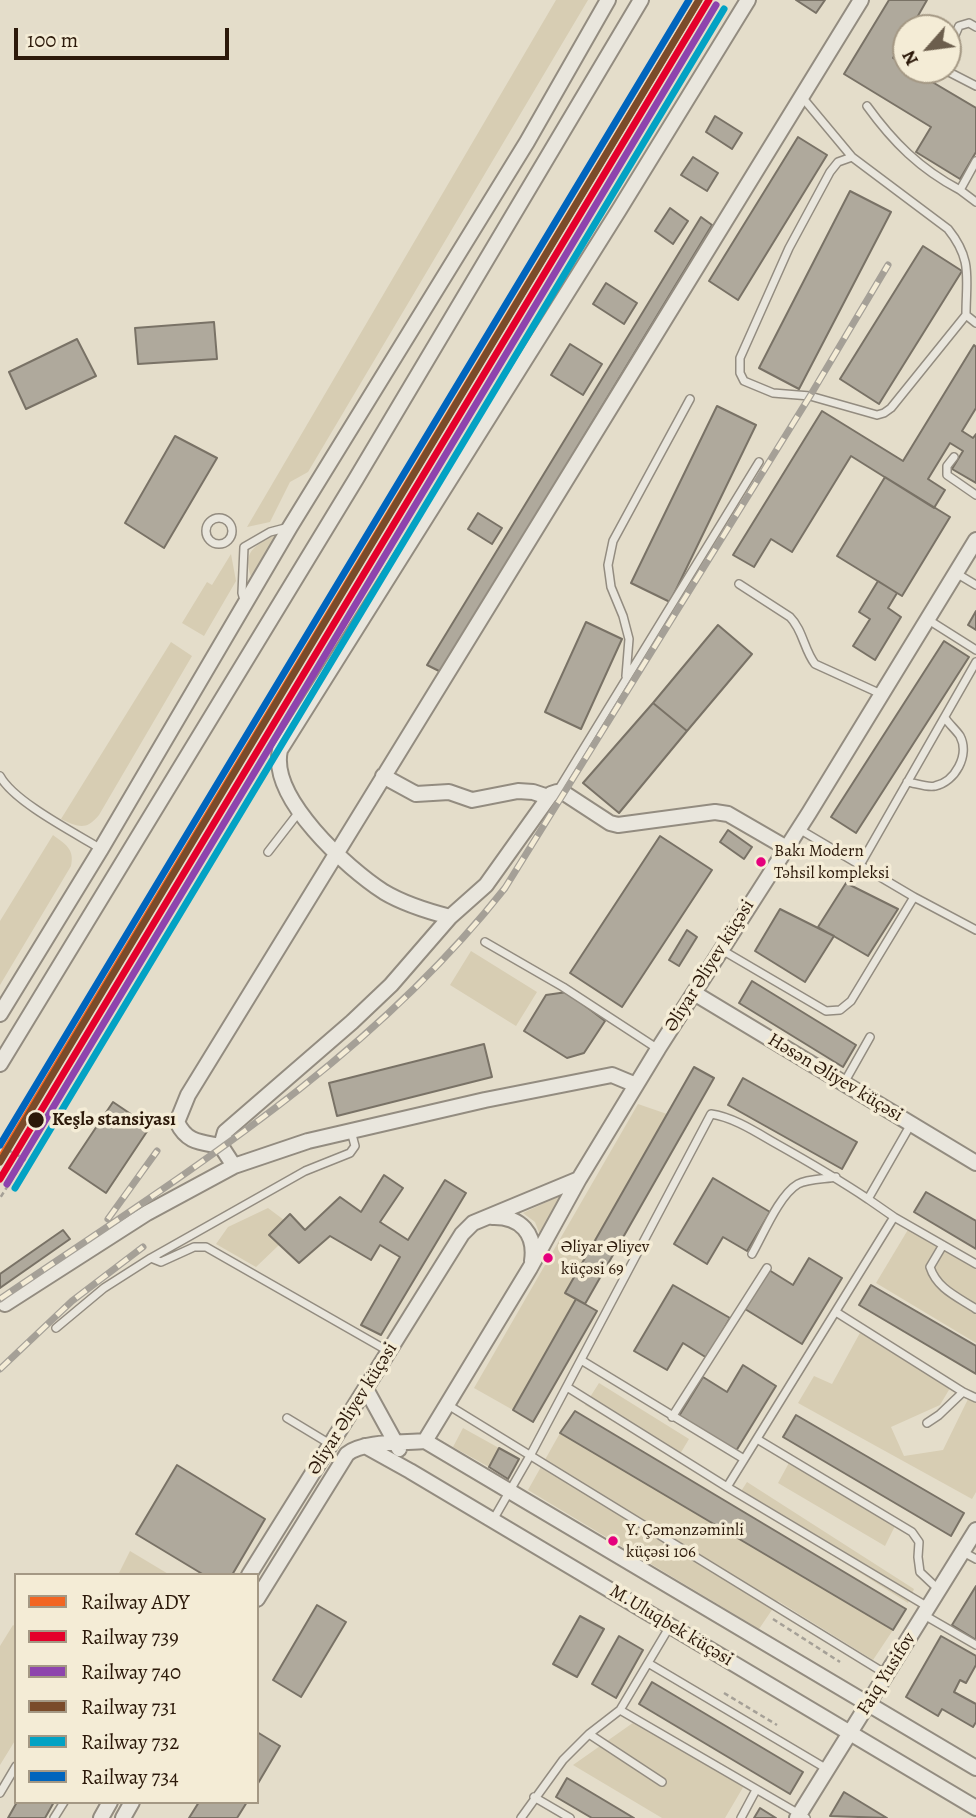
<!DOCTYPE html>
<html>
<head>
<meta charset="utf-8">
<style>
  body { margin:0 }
  #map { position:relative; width:976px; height:1818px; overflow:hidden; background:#e4ddca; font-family:Alegreya,serif }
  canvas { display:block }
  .legend { position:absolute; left:14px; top:1573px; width:245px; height:231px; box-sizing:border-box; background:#f4ecd6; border:2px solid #a49884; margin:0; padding:9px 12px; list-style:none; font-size:21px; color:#2c190a }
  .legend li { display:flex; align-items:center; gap:14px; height:35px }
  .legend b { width:35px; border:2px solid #a49884 }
  .north { position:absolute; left:892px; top:14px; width:70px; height:70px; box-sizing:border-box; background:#f4ecd6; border:2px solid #a49884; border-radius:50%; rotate:242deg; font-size:19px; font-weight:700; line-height:28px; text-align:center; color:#2c190a }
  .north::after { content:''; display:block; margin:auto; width:24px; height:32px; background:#6c5e4d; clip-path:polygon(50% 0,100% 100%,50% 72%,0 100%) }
  .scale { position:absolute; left:14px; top:28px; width:215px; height:32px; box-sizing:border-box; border:4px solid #2c190a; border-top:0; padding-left:9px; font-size:21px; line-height:24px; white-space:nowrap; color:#2c190a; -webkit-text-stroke:5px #f4ecd6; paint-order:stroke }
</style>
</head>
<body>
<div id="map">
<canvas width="976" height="1818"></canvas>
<ul class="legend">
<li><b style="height:9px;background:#f26522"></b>Railway ADY</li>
<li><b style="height:9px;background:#e4002b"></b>Railway 739</li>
<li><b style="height:9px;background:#8e44ad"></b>Railway 740</li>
<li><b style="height:9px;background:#7a4b2a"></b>Railway 731</li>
<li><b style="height:9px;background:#02a2c4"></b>Railway 732</li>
<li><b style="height:9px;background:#0065bd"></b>Railway 734</li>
</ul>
<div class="north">N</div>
<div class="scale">100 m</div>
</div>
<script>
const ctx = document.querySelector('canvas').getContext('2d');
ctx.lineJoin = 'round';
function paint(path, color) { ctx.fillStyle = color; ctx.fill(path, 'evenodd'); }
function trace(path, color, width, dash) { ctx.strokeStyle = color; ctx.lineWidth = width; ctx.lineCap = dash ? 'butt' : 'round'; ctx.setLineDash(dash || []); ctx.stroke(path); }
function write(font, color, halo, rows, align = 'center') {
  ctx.font = font + ' Alegreya,serif'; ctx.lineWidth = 7; ctx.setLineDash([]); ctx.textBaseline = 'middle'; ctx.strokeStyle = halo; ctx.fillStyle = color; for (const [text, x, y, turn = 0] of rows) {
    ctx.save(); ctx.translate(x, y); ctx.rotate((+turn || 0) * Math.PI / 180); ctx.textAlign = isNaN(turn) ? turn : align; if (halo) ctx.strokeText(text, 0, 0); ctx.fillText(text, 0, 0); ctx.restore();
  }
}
const green = new Path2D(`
  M556,0H588L308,472L290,482L270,522L247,527Z
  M275,535L251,577C243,551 253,547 275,535Z
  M231,554L236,581L204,636L182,623L207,582L212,585Z
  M171,642L192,656L99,815C86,831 78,827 61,819Z
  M53,835C65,844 75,849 71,866L0,985V921Z
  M471,951L537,992L516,1026L450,985Z
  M638,1104L667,1114L566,1293L576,1299L513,1410L474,1388Z
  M564,1194L540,1235L535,1222L523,1213Z
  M268,1208L284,1220L269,1235L279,1245L256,1267L216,1244L228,1227Z
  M909,1228L976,1268V1343L876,1283Z
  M861,1331L953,1383L940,1405L891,1427L904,1456L943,1450L969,1397L976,1401V1492L972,1499L798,1403L814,1376L832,1384Z
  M599,1383L689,1439L677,1459L585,1405Z
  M463,1428L499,1448L489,1467L453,1447Z
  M560,1433L893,1630L873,1660L778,1601L759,1629L528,1490Z
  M790,1461L896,1524L885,1546L778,1483Z
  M747,1482L914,1589L908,1603L738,1496Z
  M130,1551L170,1575H118Z
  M13,1625L16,1627V1739L0,1765V1646Z
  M637,1720L745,1784L725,1818H662L573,1765Z`);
const building = new Path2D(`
  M796,0H825L816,13Z
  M889,0H927L911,28H906V36L893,58L906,66V70H912L976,108V152L960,179L916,152L931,127L844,74Z
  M715,116L742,133L732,149L706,132Z
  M798,137L827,155L738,300L709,281Z
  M693,157L718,173L707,191L681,175Z
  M850,191L891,212L799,389L759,368Z
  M670,208L688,221L673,244L655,231Z
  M701,217L712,225L441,672L427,665Z
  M923,246L962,271L879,404L840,379Z
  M606,283L637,303L624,324L593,304Z
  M214,322L217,359L138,364L135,328Z
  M77,339L96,376L26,409L9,372Z
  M570,344L602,364L583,395L551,375Z
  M974,345L976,347V408L962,431L973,438L976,434V483L952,469L963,451L950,443L928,479L945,490L934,508L851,456L792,552L771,539L754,567L733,555L822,411L903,461Z
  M717,406L756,425L670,602L631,583Z
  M175,436L217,458L164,548L125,523Z
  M885,477L950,517L902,596L837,556Z
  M478,513L502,528L492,544L468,529Z
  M878,581L897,593L888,608L901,617L875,660L853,646L870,619L859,612Z
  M976,611V630L968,625Z
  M586,622L622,639L581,729L545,712Z
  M718,625L752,654L687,731L653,703Z
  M944,641L969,657L856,833L831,817Z
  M653,703L687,731L619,813L583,783Z
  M728,830L752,847L744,859L720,842Z
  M660,836L712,870L622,1007L570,973Z
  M846,883L898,909L868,956L818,927Z
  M780,909L834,936L805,982L755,951Z
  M687,930L697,937L679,966L669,960Z
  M752,981L856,1045L843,1067L739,1003Z
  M567,992L605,1021L584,1053L567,1058L524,1031L546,995Z
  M484,1044L492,1077L337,1116L329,1083Z
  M694,1067L714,1078L585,1304L565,1293Z
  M743,1078L857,1142L842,1169L728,1105Z
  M113,1102L150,1127L106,1193L69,1168Z
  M384,1175L403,1188L380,1222L408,1240L445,1180L466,1193L381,1335L361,1325L400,1257L380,1245L371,1260L330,1236L299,1263L269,1235L290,1214L305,1230L340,1197L361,1212Z
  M713,1178L770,1212L747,1251L723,1237L707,1264L674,1244Z
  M926,1192L976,1221V1249L914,1212Z
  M63,1230L70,1239L0,1288V1274Z
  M809,1258L842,1278L802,1344L745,1309L769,1270L793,1285Z
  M673,1285L730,1318L707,1358L683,1343L667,1370L634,1351Z
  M871,1285L976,1346V1374L859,1305Z
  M576,1299L597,1311L533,1422L513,1410Z
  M743,1365L776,1386L736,1451L679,1416L703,1377L727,1392Z
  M575,1411L906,1609L893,1630L560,1433Z
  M796,1415L964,1513L951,1536L783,1437Z
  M499,1448L519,1459L508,1479L489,1467Z
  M177,1465L265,1519L232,1575H204L136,1534Z
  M976,1586V1640L952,1625Z
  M317,1605L346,1622L301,1697L273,1680Z
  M580,1616L604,1629L577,1677L553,1664Z
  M619,1636L643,1650L616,1698L592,1684Z
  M941,1636L976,1656V1665L966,1683L960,1680L954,1692L976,1704V1722L973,1727L942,1709L938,1716L906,1697Z
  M652,1682L803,1772L790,1794L639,1704Z
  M257,1732L280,1746L257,1785Z
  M567,1778L634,1818H592L556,1797Z
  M844,1792L887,1818L830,1816Z
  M17,1802H54L45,1818H8Z
  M199,1802H247L237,1818H189Z
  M760,1808L776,1818H754Z`);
const path = new Path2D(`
  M0,1146L25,1159L0,1198
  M773,1619L840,1662
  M724,1693L777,1725`);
const lane = new Path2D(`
  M948,51L959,26L969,23L976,27
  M945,70L976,86
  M802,97L852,157L948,229C973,260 966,278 966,315
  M867,106C893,142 920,169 960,190
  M852,157L838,162L830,172L789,248L740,358V373L744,381L773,393L810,396L877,415L884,413L891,408L966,315L976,323
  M976,161L960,190L976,202
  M954,457L947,466V475L976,495
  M206 531a13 13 0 1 1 26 0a13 13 0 1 1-26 0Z
  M956,573L976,585
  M739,584L790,617C803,630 804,650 815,664L881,694
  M244,600L242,593L244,547L270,532L289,527
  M927,619L976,650
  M626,676L629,639L623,616L611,587L608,565L613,541L690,399
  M0,776C14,802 75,833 101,849
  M907,782C915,783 928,788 935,786C955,782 970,755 960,736C956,730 949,724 945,718
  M557,792L759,462
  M799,829L914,897L976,930
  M268,852L299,812
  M860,865L976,662
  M485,942L563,987L658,1049
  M722,950L826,1011L840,1010L851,1001L914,897
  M844,1083L870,1037
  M894,1217L976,1264
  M943,1245L930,1267C937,1289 958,1297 976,1309
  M752,1254C763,1235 779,1195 798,1184C807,1179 825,1179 836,1177
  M151,1258L161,1262L194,1247H206L388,1351
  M836,1312L963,1392
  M56,1328L104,1288L151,1258L305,1171L350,1153L355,1146L351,1131
  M581,1360L744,1459
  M567,1387L727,1487L928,1607
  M448,1405L886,1674
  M672,1417L767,1268
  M287,1418L330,1444
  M927,1423L939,1415L963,1392L976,1398
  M757,1439L912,1532L919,1542L918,1557L920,1572L938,1589
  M727,1487L894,1217L868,1199
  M493,1520L531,1454L711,1114C733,1117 756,1132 775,1143C807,1161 838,1179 868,1199L911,1124
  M963,1552L976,1559
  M924,1615L976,1645
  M648,1663L827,1769
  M620,1710L806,1818
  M589,1734L662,1782
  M0,1793L16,1766
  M534,1797L570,1818
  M54,1818L64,1802
  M521,1818L563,1760L589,1734L620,1710L670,1626
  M741,1818L756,1790`);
const street = new Path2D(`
  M383,776L416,794L449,792L472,800L518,791L533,792L548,797
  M450,917C427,911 404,904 384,892C347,868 269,798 280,750L619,210L748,0
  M694,993L976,1163
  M0,1014L101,849L290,527L527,142L608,0
  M0,1064L356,479L641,0
  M221,1146C200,1142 187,1143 177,1122L188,1095L861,0
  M234,1166L221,1146L225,1132L352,1022L391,985L450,917L486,885L551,794L557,792L564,793L610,823L618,825L715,812L728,814L785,847
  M492,1217C521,1216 536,1234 532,1261
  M5,1304L147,1213L234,1166L308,1141L485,1100L612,1075L636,1085
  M366,1389L399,1449
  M425,1441L530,1268L579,1179L658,1049L809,813L976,540
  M425,1441L976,1768
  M365,1446L410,1471L976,1808
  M249,1575L462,1234L473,1223L579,1179
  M257,1599L347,1454C362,1441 404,1443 425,1441
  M101,1818L110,1802
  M123,1818L132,1802
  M797,1818L976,1530`);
const rail = new Path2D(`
  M108,1219L157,1151
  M0,1299C181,1176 368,1062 505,888L810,396L888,265
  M0,1369L72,1301L143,1247`);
const rail1 = new Path2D(`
  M0,1159L699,0`);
const rail2 = new Path2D(`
  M0,1179L709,0`);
const rail3 = new Path2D(`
  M7,1184L716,5`);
const rail4 = new Path2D(`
  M0,1162L699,0`);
const rail5 = new Path2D(`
  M15,1188L724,9`);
const rail6 = new Path2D(`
  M0,1145L689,0`);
const markers = [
  [761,862,6,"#e5007d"],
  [36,1120,9,"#2c190a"],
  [548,1258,6,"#e5007d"],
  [613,1541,6,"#e5007d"]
];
const busNames = [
  ["Bakı Modern",774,852],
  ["Təhsil kompleksi",774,874],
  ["Əliyar Əliyev",561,1248],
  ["küçəsi 69",561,1270],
  ["Y. Çəmənzəminli",626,1531],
  ["küçəsi 106",626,1553]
];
const streetNames = [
  ["Əliyar Əliyev küçəsi",710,966,-58],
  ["Həsən Əliyev küçəsi",835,1078,31],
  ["Əliyar Əliyev küçəsi",353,1409,-58],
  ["M.Uluqbek küçəsi",671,1626,31],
  ["Faiq Yusifov",887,1674,-58]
];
const stopNames = [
  ["Keşlə stansiyası",52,1120]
];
paint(green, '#d7cdb3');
paint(building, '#afa99c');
trace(building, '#797266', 2);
trace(lane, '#938c80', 10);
trace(street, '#938c80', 18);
trace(path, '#a5a097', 2.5, [5, 3.5]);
trace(lane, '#e9e6dd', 7);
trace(street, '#e9e6dd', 14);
trace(rail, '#a5a097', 7);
trace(rail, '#f4ecd6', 4.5, [13]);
trace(rail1, '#f26522', 7);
trace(rail2, '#e4002b', 7);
trace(rail3, '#8e44ad', 7);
trace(rail4, '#7a4b2a', 7);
trace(rail5, '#02a2c4', 7);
trace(rail6, '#0065bd', 7);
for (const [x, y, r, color] of markers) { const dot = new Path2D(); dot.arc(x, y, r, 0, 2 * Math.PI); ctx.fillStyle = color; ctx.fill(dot); trace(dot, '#f4ecd6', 2.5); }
write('17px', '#2c190a', '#f4ecd6', busNames, 'left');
write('19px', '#2c190a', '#f4ecd6', streetNames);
write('bold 19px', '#2c190a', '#f4ecd6', stopNames, 'left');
</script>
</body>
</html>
